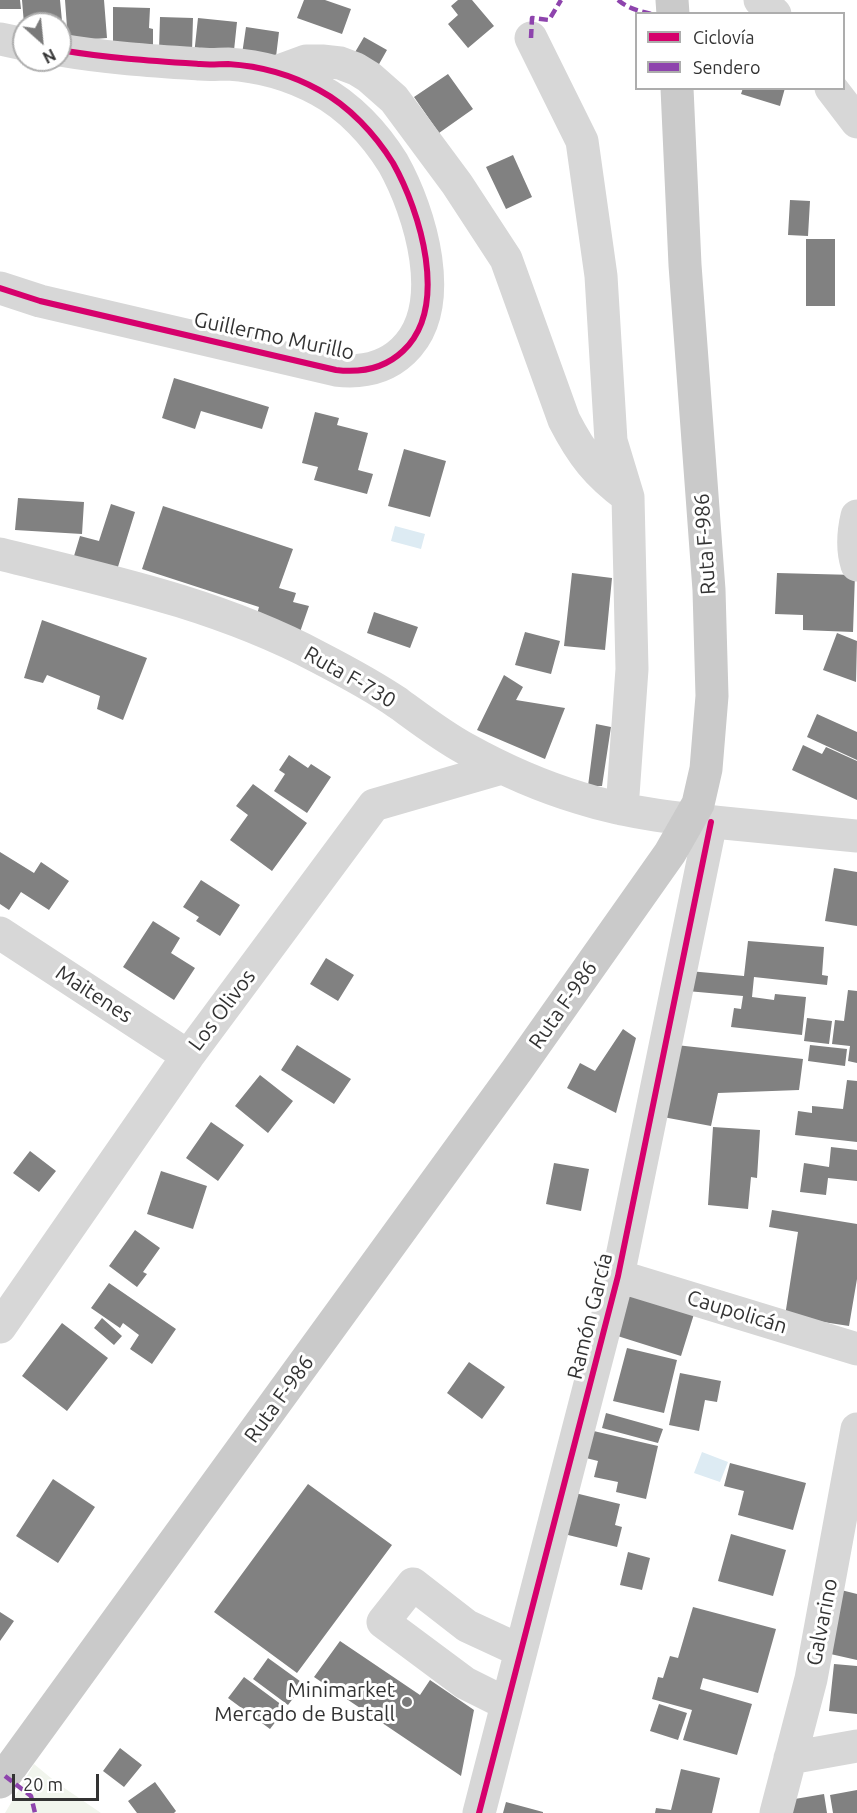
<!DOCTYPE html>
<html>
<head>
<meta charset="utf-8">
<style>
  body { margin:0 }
  #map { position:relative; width:857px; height:1813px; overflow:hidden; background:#fff; font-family:Ubuntu,sans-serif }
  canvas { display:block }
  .legend { position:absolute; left:635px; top:12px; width:210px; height:78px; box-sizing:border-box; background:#fff; border:2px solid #adadad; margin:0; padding:8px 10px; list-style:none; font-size:18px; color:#333 }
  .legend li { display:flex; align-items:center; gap:12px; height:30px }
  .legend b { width:30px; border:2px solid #adadad }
  .north { position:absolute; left:12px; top:12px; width:60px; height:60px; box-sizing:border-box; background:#fff; border:2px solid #adadad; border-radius:50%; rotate:153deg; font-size:16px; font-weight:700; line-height:24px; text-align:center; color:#333 }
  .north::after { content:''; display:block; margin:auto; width:21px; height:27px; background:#7a7a7a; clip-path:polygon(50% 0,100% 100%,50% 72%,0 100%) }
  .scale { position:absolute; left:12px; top:1774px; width:87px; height:27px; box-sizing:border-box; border:3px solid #333; border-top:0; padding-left:8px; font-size:18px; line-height:21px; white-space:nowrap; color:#333; -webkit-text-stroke:4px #fff; paint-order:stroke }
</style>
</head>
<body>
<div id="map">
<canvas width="857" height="1813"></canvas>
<ul class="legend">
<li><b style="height:8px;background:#d6006c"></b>Ciclovía</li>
<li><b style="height:8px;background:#8e44ad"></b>Sendero</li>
</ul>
<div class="north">N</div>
<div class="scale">20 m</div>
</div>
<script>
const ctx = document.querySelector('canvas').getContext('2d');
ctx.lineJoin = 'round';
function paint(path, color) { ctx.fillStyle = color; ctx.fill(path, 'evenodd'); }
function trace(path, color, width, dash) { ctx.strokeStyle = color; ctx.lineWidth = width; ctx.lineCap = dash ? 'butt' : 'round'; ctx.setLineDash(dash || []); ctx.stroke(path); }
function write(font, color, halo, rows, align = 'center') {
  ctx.font = font + ' Ubuntu,sans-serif'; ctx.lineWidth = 6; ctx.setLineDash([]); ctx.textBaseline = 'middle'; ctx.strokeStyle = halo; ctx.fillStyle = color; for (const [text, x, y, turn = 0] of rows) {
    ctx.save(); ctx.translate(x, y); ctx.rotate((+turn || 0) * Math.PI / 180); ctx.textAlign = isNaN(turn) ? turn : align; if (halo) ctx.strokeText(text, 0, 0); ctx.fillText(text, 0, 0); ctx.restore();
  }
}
const green = new Path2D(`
  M34,1764L57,1783L101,1813H5Z`);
const water = new Path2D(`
  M395,526L425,534L421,549L391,541Z
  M702,1452L728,1462L720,1482L694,1473Z`);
const building = new Path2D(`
  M0,0H20L21,9H0Z
  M22,0H60L62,21L24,24Z
  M65,0H104L107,38L68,41Z
  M304,0H325L351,9L342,34L297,18Z
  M458,0H472L494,26L468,48L448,24L458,15L451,6Z
  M113,7L150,8L149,28L153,29V46L113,45Z
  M160,17L193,18L192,51L159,50Z
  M198,18L237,22L233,60L194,55Z
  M246,27L279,32L275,65L241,61Z
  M364,37L387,50L374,73L351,59Z
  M448,74L473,109L439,133L414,97Z
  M743,88H785L780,106L741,94Z
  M513,155L532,197L506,209L486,167Z
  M790,200L810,201L808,236L788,235Z
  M806,239H835V306H806Z
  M174,378L269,407L262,429L201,411L195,429L162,418Z
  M315,412L339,418L337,425L368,433L358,470L373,474L367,494L314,480L318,467L302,463Z
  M404,449L446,461L430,517L388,506Z
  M18,498L84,502L82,534L15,530Z
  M111,504L135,512L117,570L74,556L80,536L99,541Z
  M163,506L293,549L279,588L296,593L293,602L309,606L300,632L256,618L259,607L142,569Z
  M572,573L612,578L605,650L564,646Z
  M777,573L855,575L853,632L803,630V615L775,614Z
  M374,612L418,627L410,648L367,633Z
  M42,620L147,658L123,720L97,709L100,696L47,675L43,683L24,678Z
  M525,632L560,641L551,674L515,665Z
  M837,633L857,641L856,682L823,670Z
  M504,675L523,687L516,700L565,708L545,759L477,730Z
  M817,714L857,732V760L807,737Z
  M596,724L611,727L602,786H588Z
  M803,745L822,754L826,747L857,761V800L792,770Z
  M289,755L308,768L311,764L331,777L307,813L274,791L285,774L279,770Z
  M253,784L307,823L272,871L230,840L248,815L236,806Z
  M0,852L34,873L41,862L69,881L49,910L21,892L9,910L0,904Z
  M834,868L857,872V926L825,921Z
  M201,880L240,905L220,936L196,921L199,917L183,907Z
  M153,921L180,938L171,953L195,968L174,1000L123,967Z
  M748,941L824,947L822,975L828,976L827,985L754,977L752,997L774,1000L775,994L806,997L802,1035L731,1027L734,1008L741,1009L743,996L687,991L689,971L744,976Z
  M326,958L354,975L338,1001L310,984Z
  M848,990L857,991V1063L848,1061L850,1046L832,1044L835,1020L844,1021Z
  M807,1018L832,1021L829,1044L804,1041Z
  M623,1029L636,1038L616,1113L567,1088L580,1063L595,1071Z
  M297,1045L351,1079L334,1104L281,1070Z
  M676,1045L803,1059L799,1090L718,1093L711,1126L663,1117Z
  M810,1045L847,1049L845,1066L808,1061Z
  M260,1075L293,1101L268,1133L235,1106Z
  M847,1080L857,1081V1142L795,1135L798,1111L812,1113V1106L843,1109Z
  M211,1122L244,1145L218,1181L186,1158Z
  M713,1127L760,1130L757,1178L751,1177L748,1209L708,1205Z
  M831,1147L857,1150V1181L828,1178L826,1195L800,1192L804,1163L829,1167Z
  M30,1151L56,1171L39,1192L13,1173Z
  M554,1163L589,1169L581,1211L546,1204Z
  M161,1171L207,1186L193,1229L147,1214Z
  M772,1210L857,1224V1279L849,1326L785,1316L798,1232L769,1227Z
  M135,1230L160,1248L143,1272L147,1274L137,1287L109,1266Z
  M109,1283L176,1329L152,1364L130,1349L139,1335L123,1323L120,1328L91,1308Z
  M621,1291L694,1314L681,1356L608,1333Z
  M102,1318L122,1336L114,1345L94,1328Z
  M62,1323L108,1358L67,1411L22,1376Z
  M627,1348L677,1360L664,1413L613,1401Z
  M469,1362L505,1387L482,1419L447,1393Z
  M680,1373L721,1381L717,1402L705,1400L699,1431L669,1425Z
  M606,1413L663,1429L658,1443L602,1428Z
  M585,1429L658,1446L646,1499L616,1492L618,1482L594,1477L598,1461L578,1456Z
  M730,1463L806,1483L793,1530L738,1515L744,1491L724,1486Z
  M53,1479L95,1507L58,1563L16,1536Z
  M308,1484L392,1545L297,1673L214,1612Z
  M575,1493L620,1504L615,1525L622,1527L617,1547L564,1534Z
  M731,1534L786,1550L773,1596L718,1581Z
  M628,1552L650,1558L642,1590L620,1585Z
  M841,1590L857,1594V1660L826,1653Z
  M693,1607L776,1629L758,1693L703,1678L700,1689L752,1704L737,1755L683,1740L692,1710L652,1699L658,1677L663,1678L670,1656L678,1658Z
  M0,1612L14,1621L0,1641Z
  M340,1641L420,1695L430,1680L474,1710L461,1776L314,1677Z
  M268,1658L304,1684L288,1705L253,1679Z
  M834,1664L857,1666V1714L829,1711Z
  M244,1677L286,1708L270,1729L228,1698Z
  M659,1704L687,1713L678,1740L650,1731Z
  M120,1748L142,1765L124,1787L103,1771Z
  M681,1769L720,1778L712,1813H655L656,1808L671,1810Z
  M155,1782L176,1811L174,1813H137L128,1801Z
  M857,1790V1813H833L830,1795Z
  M824,1794L827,1813H787L789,1800Z
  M506,1802L543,1812V1813H503Z`);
const minor = new Path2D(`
  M760,0L775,14
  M531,38L582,141L601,276L611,441L628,497L632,669L622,809
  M0,39L24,44
  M276,72L306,61H322L340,63L356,69L369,77L394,99L457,184L506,259L564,420C582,455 597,474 628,497
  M831,88L857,122
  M0,288L40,301L336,370C361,373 384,369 403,351C450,307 420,211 393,163C375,134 349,106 319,90C292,75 259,66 228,64C219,64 210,65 200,64C154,61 106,58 60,50
  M857,516C853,533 852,549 857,565
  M0,554C109,581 218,604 318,657C345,671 373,686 398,703C420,719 442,736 466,749C502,769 540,786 580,798C630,814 682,819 734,824C775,828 816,832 857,836
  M0,933L188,1056
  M618,1276L857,1349
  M0,1327L188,1056L374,805L502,768
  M507,1704L465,1683L383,1622L413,1584L467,1626L521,1651
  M790,1758L857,1746
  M479,1813L618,1276L711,822
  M776,1813L811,1679L857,1429`);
const major = new Path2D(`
  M672,0L673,14
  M0,1782L517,1070L670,853L698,804L706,769L712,696L709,590L685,265L677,88`);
const quiet = new Path2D(`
  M618,0C629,9 639,11 652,14
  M531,38L532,18L549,20L561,0
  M5,1776L31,1796L35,1813`);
const cycleway = new Path2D(`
  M0,288L40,301L336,370C361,373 384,369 403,351C450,307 420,211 393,163C375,134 349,106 319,90C292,75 259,66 228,64C219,64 210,65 200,64C154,61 106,58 60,50
  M479,1813L618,1276L711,822`);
const markers = [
  [407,1702,6,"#7a7a7a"]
];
const streetNames = [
  ["Guillermo Murillo",274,336,12],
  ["Ruta F-986",705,544,-94],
  ["Ruta F-730",350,677,30],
  ["Maitenes",94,994,33],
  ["Ruta F-986",563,1005,-55],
  ["Los Olivos",222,1010,-53],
  ["Caupolicán",737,1312,17],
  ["Ramón García",590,1316,-76],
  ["Ruta F-986",279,1399,-54],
  ["Galvarino",822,1622,-79]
];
const poiNames = [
  ["Minimarket",395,1690],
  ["Mercado de Bustall",395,1714]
];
paint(green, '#f1f5ed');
paint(water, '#ddebf3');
paint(building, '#818181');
trace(minor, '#d7d7d7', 33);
trace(major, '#cacaca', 33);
trace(quiet, '#8e44ad', 4.5, [9, 4.5]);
trace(cycleway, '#d6006c', 6);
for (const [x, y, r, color] of markers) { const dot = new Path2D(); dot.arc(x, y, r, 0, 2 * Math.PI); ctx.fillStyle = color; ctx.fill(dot); trace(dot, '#fff', 2); }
write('21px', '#333', '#fff', streetNames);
write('21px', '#333', '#fff', poiNames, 'right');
</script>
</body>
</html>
